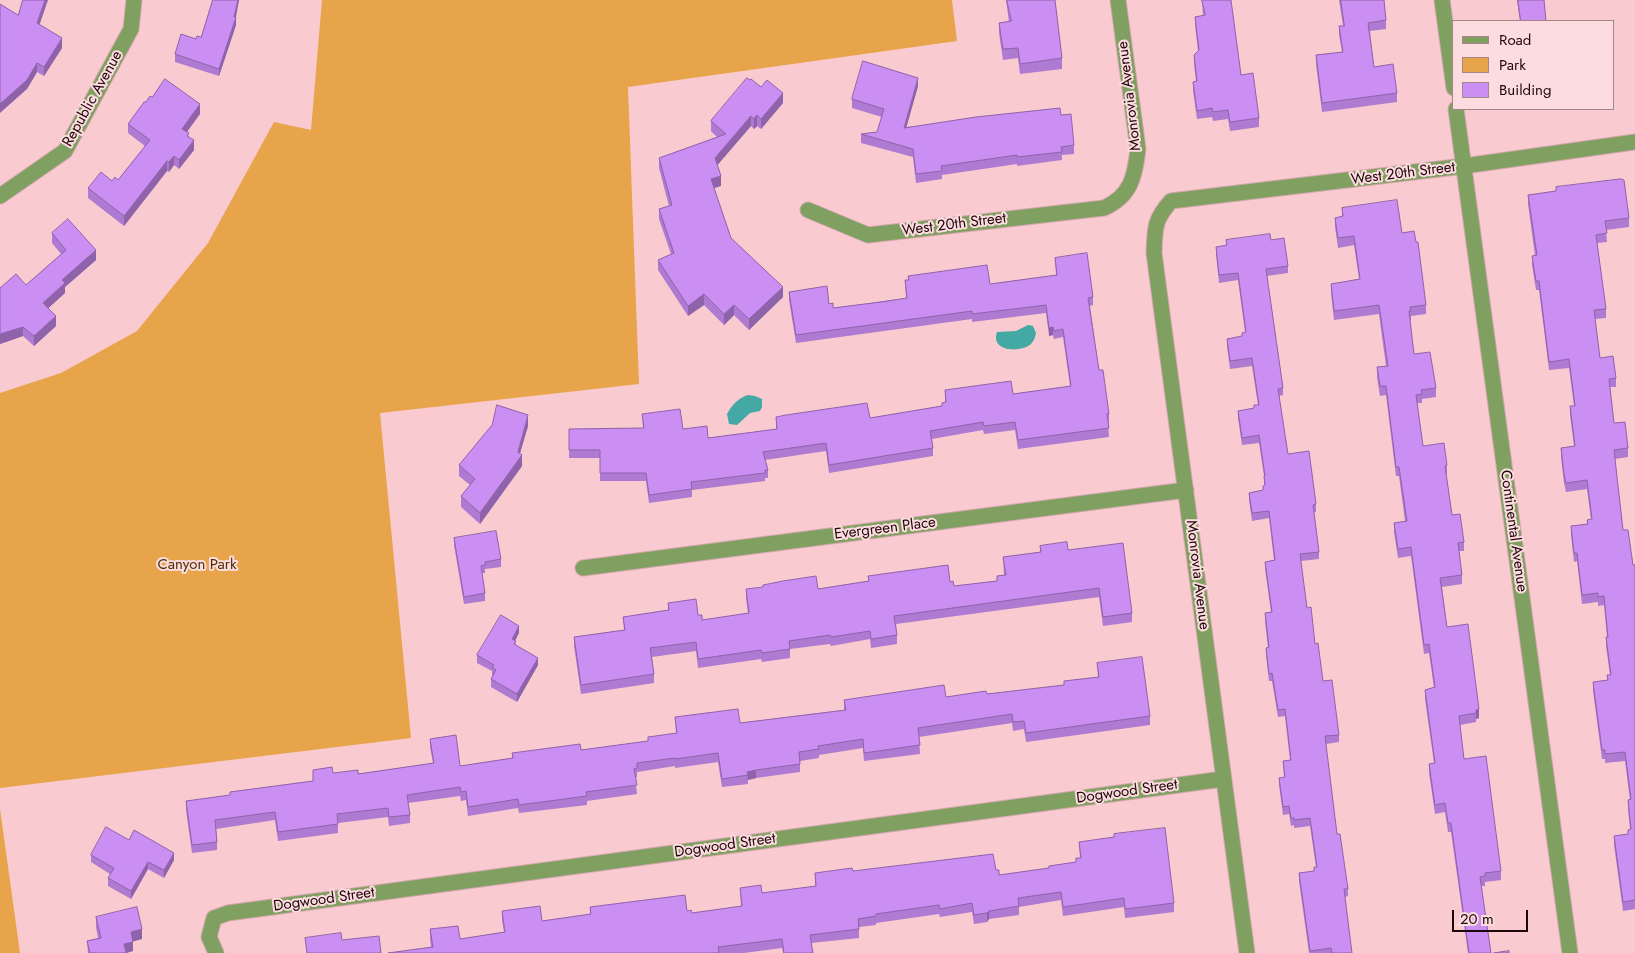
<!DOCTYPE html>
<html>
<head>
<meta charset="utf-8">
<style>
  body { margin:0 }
  #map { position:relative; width:1635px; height:953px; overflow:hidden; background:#f9cacf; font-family:Jost,sans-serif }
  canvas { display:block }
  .legend { position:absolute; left:1452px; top:20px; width:162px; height:90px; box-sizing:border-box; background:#fcdcdf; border:1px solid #a3868a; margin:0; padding:6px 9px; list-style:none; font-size:15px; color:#1e060a }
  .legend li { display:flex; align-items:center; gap:10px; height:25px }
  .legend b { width:25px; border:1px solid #a3868a }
  .scale { position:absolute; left:1452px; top:910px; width:76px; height:22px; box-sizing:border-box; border:2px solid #1e060a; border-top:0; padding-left:6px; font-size:15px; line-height:18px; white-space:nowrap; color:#1e060a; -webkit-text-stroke:4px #fcdcdf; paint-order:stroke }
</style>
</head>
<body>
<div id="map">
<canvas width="1635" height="953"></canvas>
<ul class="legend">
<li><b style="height:6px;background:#7fa061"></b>Road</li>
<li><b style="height:14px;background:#e8a44a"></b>Park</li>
<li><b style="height:14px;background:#cb8ef3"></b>Building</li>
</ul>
<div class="scale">20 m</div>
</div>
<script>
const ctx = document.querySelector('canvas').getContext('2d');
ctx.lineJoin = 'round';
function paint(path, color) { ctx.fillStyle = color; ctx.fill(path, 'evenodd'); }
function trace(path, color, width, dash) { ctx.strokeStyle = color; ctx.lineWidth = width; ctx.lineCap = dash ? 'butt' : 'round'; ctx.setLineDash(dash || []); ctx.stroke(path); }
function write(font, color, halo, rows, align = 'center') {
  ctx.font = font + ' Jost,sans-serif'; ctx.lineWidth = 4; ctx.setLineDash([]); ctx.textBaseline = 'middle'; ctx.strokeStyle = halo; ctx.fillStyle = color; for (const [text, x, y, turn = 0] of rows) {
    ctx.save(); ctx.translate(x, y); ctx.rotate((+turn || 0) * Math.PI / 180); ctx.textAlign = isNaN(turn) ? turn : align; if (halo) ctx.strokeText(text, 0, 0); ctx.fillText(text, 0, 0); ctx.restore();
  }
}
const green = new Path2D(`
  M322,0H952L957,41L628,87L639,384L380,413L411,738L0,788V393L61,373L137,331L208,243L274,122L311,130Z
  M0,809L20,953H0Z`);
const water = new Path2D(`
  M1028,325L1033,326L1036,333C1035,337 1034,341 1031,344C1021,353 990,352 997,332L1016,331Z
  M748,395L755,396L762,399V407L760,411L750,413L737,425L729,424L727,414C732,405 738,398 748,395Z`);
const minor = new Path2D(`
  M1442,0L1454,88
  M1456,109L1570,953
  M0,196L65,151L131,29L134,0
  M808,210L868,235L1104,208C1131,196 1135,176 1138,149L1118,0
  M583,568L1186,490
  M216,953L209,937L214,918L228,913L1223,779
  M1247,953L1154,253C1155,228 1154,220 1171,201L1464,166L1635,142`);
const wall = new Path2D(`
  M213,0H239L236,17V25L219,76L175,62V54L196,39L201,37Z
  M1006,0H1055L1062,58V69L1020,74L1018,58L1003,60L999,33V23L1009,22Z
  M1202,0L1241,75L1259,118V127L1230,131L1228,119L1213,121L1212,117L1197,119L1193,90V82L1196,81L1194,64V55L1198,51L1195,25V17L1203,16Z
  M1339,0H1384L1386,20V29L1370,31L1374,67L1397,93V102L1322,112L1316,64V55L1342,52L1339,35V26H1343Z
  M1517,0H1544L1546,21H1520Z
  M18,15L40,25L62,48L44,76L37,72L27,89Z
  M750,80L761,87L783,103L761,129L757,126L754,129L751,126L717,165L721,186L714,188L731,238L783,297L749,330L734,315L724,325L704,305L688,316L658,270V260L671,254L659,219V209L669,206L659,168V158L717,137L711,131V121Z
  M918,86L906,127L1061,115L1074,145V154L1062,155V160L1017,166V164L942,175V179L916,183L913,157L861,143V134L877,132L882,117L852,108V99Z
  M152,97L200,114L187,132L194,150L179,169L174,165L169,172L167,171L124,226L88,198V188L118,180L145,146L128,133V124L146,102Z
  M1556,187L1629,218V227L1606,230L1607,242L1597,243L1606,309V318L1595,319L1600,358L1616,378V387H1610L1614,423L1628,448V457L1615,459L1623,530L1633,565L1635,569V909L1623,911L1614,845V836L1628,834V830L1630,829L1628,809V800H1630L1625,761L1605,763V759H1602L1593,691V682L1607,680V675H1610L1606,646V637H1607L1604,605L1598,606V602L1582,604L1577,561L1574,562L1571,535V526L1587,524V520H1591L1587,489L1566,492L1564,483L1561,457V448L1574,446L1570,415V406H1574L1569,368L1549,370L1539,290H1536L1532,265V256H1535L1528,204V195L1556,191Z
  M1342,208L1402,233L1426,305V314L1411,316V320H1410L1414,354L1436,388V397L1422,399V403H1417L1423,446L1447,465V474L1446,475L1452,515L1464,542V551H1459L1462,575V584L1442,587L1447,627L1479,718L1476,719V722L1460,725L1464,759L1501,871V880L1485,882V886H1481L1491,953H1468L1451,832H1448L1445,812L1435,814L1429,773V764L1434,763L1425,699V690L1434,688L1429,653L1424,654L1411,556L1398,558L1394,532V523L1405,521L1399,476H1396L1386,395L1380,396L1377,377V367L1386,366L1379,314L1334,320L1331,293V284L1359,279L1354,245L1338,248L1335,227V218L1342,217Z
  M52,233L96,260L65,287V293L48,308L56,326L34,346L23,336L0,344L26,285L61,254L52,243Z
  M1226,240H1271L1288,266V273L1267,276L1283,388V395L1279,396L1288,454L1316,504V512H1314L1319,552V559L1301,561L1307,608L1323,681L1339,735V742L1326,744L1337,834L1348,889V896L1345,897L1352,953H1309L1299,881V873L1314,871V867H1316L1310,826L1294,828V825L1291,826L1289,814L1283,815L1279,785V778L1284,777L1283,761L1290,760L1285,716L1278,717L1272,681H1269L1266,655V648H1268L1265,621V613L1271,612L1265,569V562L1274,560L1269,518L1252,521L1249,500V493L1263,490V486H1264V476L1259,443L1242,445L1238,418V411L1254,408L1258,405L1252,366L1230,369L1227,346V339L1242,336L1245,332L1238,280L1219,283L1216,254V247L1226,246Z
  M1055,258L1093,297V305L1090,306L1099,370L1109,414V422H1108L1109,437L1018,449L1015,430L984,434L983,430L932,439L933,448V456L829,473L826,451L765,460L768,470V478H765V481L692,490V497L649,503L646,481H600V458H569V429L643,428L642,414L683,429L708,438L776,429V417L870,418L942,406L945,403V390L1013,394L1070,386L1063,337L1054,339L1053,335L1049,336L1046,313L972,322V319L796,343L789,300V292L829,304L833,308L906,298L905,280H908V276L990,284L1056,275Z
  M528,426L520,453L522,466L480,524L461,507V496L470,485L459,476V465Z
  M454,538L501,559V567L485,569V573H482L485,593V601L464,604L454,545Z
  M1040,546L1068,550L1132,613V622L1103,626L1099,597L896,624L897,635V644L871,648L870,639L831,646L830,644L790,649V658L762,662L761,659L698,668L696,651L652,657L654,674V683L581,694L574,646V637L624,630L623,617L668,610V603L698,615L702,620L748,613L746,598V589H818L868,581V576L950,582L954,586L997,581V576L1004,575L1003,557L1040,552Z
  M519,633L515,641L516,645L538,665L517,702L491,687V679L493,676L492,675V671L477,663V655Z
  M1097,663L1150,716V725L1026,742L1024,729L1013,731L1012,723L919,737L920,754L864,761L863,748L819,755V758L800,761V772L756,778L748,780V784L722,787L718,762L675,768V766L637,772V777H635L637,794L587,801V805L519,813L518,808L468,816L466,800L461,801L460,796L408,803L410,815V823L389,826L388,817L338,823V833L278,841L275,820L216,829L217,842V850L192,853L186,810V801L230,795V792L313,781L333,773L358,774L433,763L430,747V739L460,766L512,758V753L581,750L648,741L676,733L675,717L740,723L844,710V700L946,697L987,694L1064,685V681L1098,677Z
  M129,840L174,860L164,878L148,869L131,899L108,886V878L110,874L91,862V855Z
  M1079,842L1174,903V912L1125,918L1124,907L1063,916L1061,900L1019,907V915L989,919L987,922L974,924L972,912L940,917L939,914L876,923V925L859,927V938L811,943L813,953H783L782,948L744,953H388L431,947L430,938V929L460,939L504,932L502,920V911L542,921L590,914V907L687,911L692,913L741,906L740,888L762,893L815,886V873L853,871L996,870L999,875L1049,868L1076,862L1080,858Z
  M96,917L142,939L133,941V951L126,953H88L87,941L98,938L96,927Z`);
const shadedWall = new Path2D(`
  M45,0H48L37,32V23Z
  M238,0H239L235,20L236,17V25L219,76V69Z
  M62,38V48L44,76V67Z
  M37,63V72L27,89L0,113V104Z
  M918,78V86L904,136V128Z
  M783,93V103L761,129V119Z
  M200,104V114L182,138V129Z
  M757,115V126L754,129V119Z
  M751,116V126L715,168V158Z
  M194,140V150L179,169V160Z
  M174,156V165L169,172V162Z
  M167,161V171L124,226V216Z
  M721,176V186L711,189V179Z
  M96,250V260L65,287V293L43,313V303L62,280Z
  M783,287V297L749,330V319Z
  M704,294V305L688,316V306Z
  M734,305V315L724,325V314Z
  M56,316V326L34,346V336Z
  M23,327V336L0,344V334Z
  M1053,327V335L1049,336V328Z
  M528,415V426L518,460L522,455V466L480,524V513L518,452Z
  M519,626V633L512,646V639Z
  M538,658V665L517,702V694Z
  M1479,709V718L1476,719V710Z
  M756,770V778L748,780L747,772Z
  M174,853V860L164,878V870Z
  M148,862V869L131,899V891Z
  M989,911V919L987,922V913Z
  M142,929V939L131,942V932Z
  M133,942V951L126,953L124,944Z`);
const building = new Path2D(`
  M23,0H45L37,23L62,38L44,67L37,63L27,80L0,104V4L18,15Z
  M213,0H238L234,17H236L219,69L175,54L181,34L196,39L197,36L201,37Z
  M1007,0H1055L1062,58L1020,64L1018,48L1003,49L999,23L1011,21Z
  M1202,0H1231L1241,75L1253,73L1259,118L1230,122L1228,110L1213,112L1212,108L1197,111L1193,82L1197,81L1194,55L1199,50L1195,17L1205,15Z
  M1341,0H1384L1386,20L1368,23L1374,67L1393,64L1397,93L1322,103L1316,55L1343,52L1339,26H1344Z
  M1518,0H1544L1546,21H1521Z
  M863,61L918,78L904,128L976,117L1060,108L1061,115L1071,114L1074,145L1061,147L1062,152L1017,157V155L941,166L942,171L916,174L913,149L861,134L877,132L884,109L852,99Z
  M747,78L750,80L751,79L761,87L767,80L783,93L761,119L757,115L754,119L751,116L715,158L721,176L711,179L731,238L783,287L749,319L734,305L724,314L704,294L688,306L658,260L674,253L659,209L672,205L659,158L726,134L711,121Z
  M165,79L200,104L182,129L189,133L187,136L194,140L179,160L174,156L169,162L167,161L124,216L88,188L101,172L112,181L115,177L118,180L150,140L128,124L144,102H146L150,96L152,97Z
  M1621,179L1624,180L1629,218L1605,221L1607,233L1596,235L1606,309L1594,310L1600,358L1613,356L1616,378L1609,379L1614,423L1625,422L1628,448L1614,450L1623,530H1628L1633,565H1635V900L1623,902L1614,836L1628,834V830L1631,829L1628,800L1631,799L1625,752L1605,754V750H1602L1593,682L1608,680L1607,675H1611L1606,637H1608L1604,596L1598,597V593L1582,595L1577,553H1574L1571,526L1588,524L1587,520L1592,519L1587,480L1566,483L1564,474L1561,448L1575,446L1570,406H1575L1569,359L1549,362L1539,281H1536L1532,256L1537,255L1528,195L1556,191V187Z
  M1397,200L1402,233L1414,231L1416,242H1418L1426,305L1410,307L1411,311H1409L1414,354L1430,352L1436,388L1421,390L1422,394L1416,395L1423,446L1444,443L1447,465L1445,466L1452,515L1460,514L1464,542L1458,543L1462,575L1440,578L1447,627L1468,624L1479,709L1476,710V713L1459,716L1464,759L1486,756L1501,871L1485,873V876L1480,877L1491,953H1469L1451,823H1448L1445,803L1435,805L1429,764L1435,763L1425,690L1435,687L1429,644L1424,645L1411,547L1398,549L1394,523L1407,521L1399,467H1396L1386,386H1380L1377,367L1388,366L1379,305L1334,311L1331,284L1360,279L1354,236L1338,238L1335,218L1343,216L1342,208Z
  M68,219L96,250L62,280L65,283L43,303L56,316L34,336L23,327L0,334V288L16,274L26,285L66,250L52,233Z
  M1270,234L1271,240L1284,238L1288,266L1266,269L1283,388L1278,389L1288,454L1309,451L1316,504L1313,505L1319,552L1300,554L1307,608L1311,607L1315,644L1318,643L1323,681L1332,680L1339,735L1325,736L1337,834H1340L1348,889H1344L1352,953H1332L1331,948L1310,951L1299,873L1314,871V867H1317L1310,818L1294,820V818H1291L1289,806L1283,807L1279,778L1285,777L1283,761L1291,760L1285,709L1278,710L1272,673L1269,674L1266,648L1269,647L1265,613L1272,612L1265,562L1275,560L1269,511L1252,513L1249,493L1263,490V486L1265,485L1264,476H1265L1259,435L1242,438L1238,411L1254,408V405H1259L1252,358L1230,361L1227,339L1242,336V333L1246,332L1238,273L1219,275L1216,247L1227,245L1226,240Z
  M1087,253L1093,297L1088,298L1099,370H1103L1109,414H1107L1109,428L1018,440L1015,422L984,426L983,422L930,431L933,448L829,465L826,443L763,452L768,470H765V473L691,482L692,489L649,495L646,473H600V450H569V429L644,428L642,414L680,409L683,429L707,426L708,438L777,429L776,417L786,415L867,403L870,418L942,406V403L946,402L945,390L1011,381L1013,394L1071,386L1063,329L1054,331L1053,327L1049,328L1046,305L972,314V311L796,335L789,292L827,286L829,304L833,303V308L881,302L907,298L905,280H909L908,276L987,265L990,284L1057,275L1055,258Z
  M497,405L528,415L518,452L522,455L480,513L461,496L475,479L459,465L492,425Z
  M496,531L501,559L485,562V565L481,566L485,593L464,597L454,538Z
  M1067,542L1068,550L1123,543L1132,613L1103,617L1099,588L894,616L897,635L871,639L870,631L831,637L830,635L789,641L790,649L762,653L761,650L698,659L696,642L650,648L654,674L581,685L574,637L625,630L623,617L669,610L668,603L696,599L698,615H702V620L749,613L746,589L763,587V585L783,581L816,576L818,589L869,581L868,576L948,565L950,582L953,581L954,586L997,581V576L1006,575L1003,557L1041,552L1040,546Z
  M501,615L519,626L512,639L516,641L514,644L538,658L517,694L491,679L496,670L492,667L494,665L477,655Z
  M1142,657L1150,716L1026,733L1024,721L1013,722L1012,714L918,728L920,745L864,753L863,739L818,746L819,749L799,752L800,764L756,770L747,772L748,775L722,779L718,753L675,759V758L637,763V768L634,769L637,785L586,792L587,796L519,805L518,799L468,807L466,791L461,792L460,787L407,795L410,815L389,817L388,808L337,814L338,824L278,832L275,812L215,820L217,842L192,845L186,801L230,795V792L313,781V770L332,767L333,773L358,770V774L434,763L430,739L456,735L460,766L513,758L512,753L580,744L581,750L648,741V737L677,733L675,717L738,709L740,723L846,710L844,700L944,685L946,697L986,691L987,694L1064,685V681L1099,677L1097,663Z
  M106,827L129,840L134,830L174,853L164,870L148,862L131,891L108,878L114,868L91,855Z
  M1165,828L1174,903L1125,909L1124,898L1063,907L1061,892L1018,898L1019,906L989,911L987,913L974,915L972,903L940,909L939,905L876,914V916L858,919L859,929L810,935L813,953H784L782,939L718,947L719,953H388L433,947L430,929L458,926L460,939L505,932L502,911L540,906L542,921L591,914L590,907L685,895L687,911L691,910L692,913L742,906L740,888L761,885L762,893L816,886L815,873L852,868L853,871L993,854L996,870H999V875L1049,868V866L1076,862V858H1081L1079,842L1114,837V834Z
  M137,907L142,929L131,932L133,942L124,944L126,953H90L87,941L101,938L96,917Z
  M341,933L342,940L379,936L381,953H307L305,938Z
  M1509,951V953H1494Z`);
const streetNames = [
  ["Monrovia Avenue",1130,96,-97],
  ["Republic Avenue",93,99,-61],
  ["West 20th Street",1403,174,-7],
  ["West 20th Street",954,225,-7],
  ["Evergreen Place",885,529,-7],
  ["Continental Avenue",1513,531,82],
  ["Monrovia Avenue",1197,575,83],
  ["Dogwood Street",1127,792,-8],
  ["Dogwood Street",725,846,-8],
  ["Dogwood Street",324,900,-8]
];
const parkNames = [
  ["Canyon Park",197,565]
];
paint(green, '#e8a44a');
paint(water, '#44a9a4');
trace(minor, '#d2a7ac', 17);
trace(minor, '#7fa061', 15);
paint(wall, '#af7ad1');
paint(shadedWall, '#8e63aa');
paint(building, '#cb8ef3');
trace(building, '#8e63aa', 1);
write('15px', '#1e060a', '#fcdcdf', streetNames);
write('15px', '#4f3000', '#fcdcdf', parkNames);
</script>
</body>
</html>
